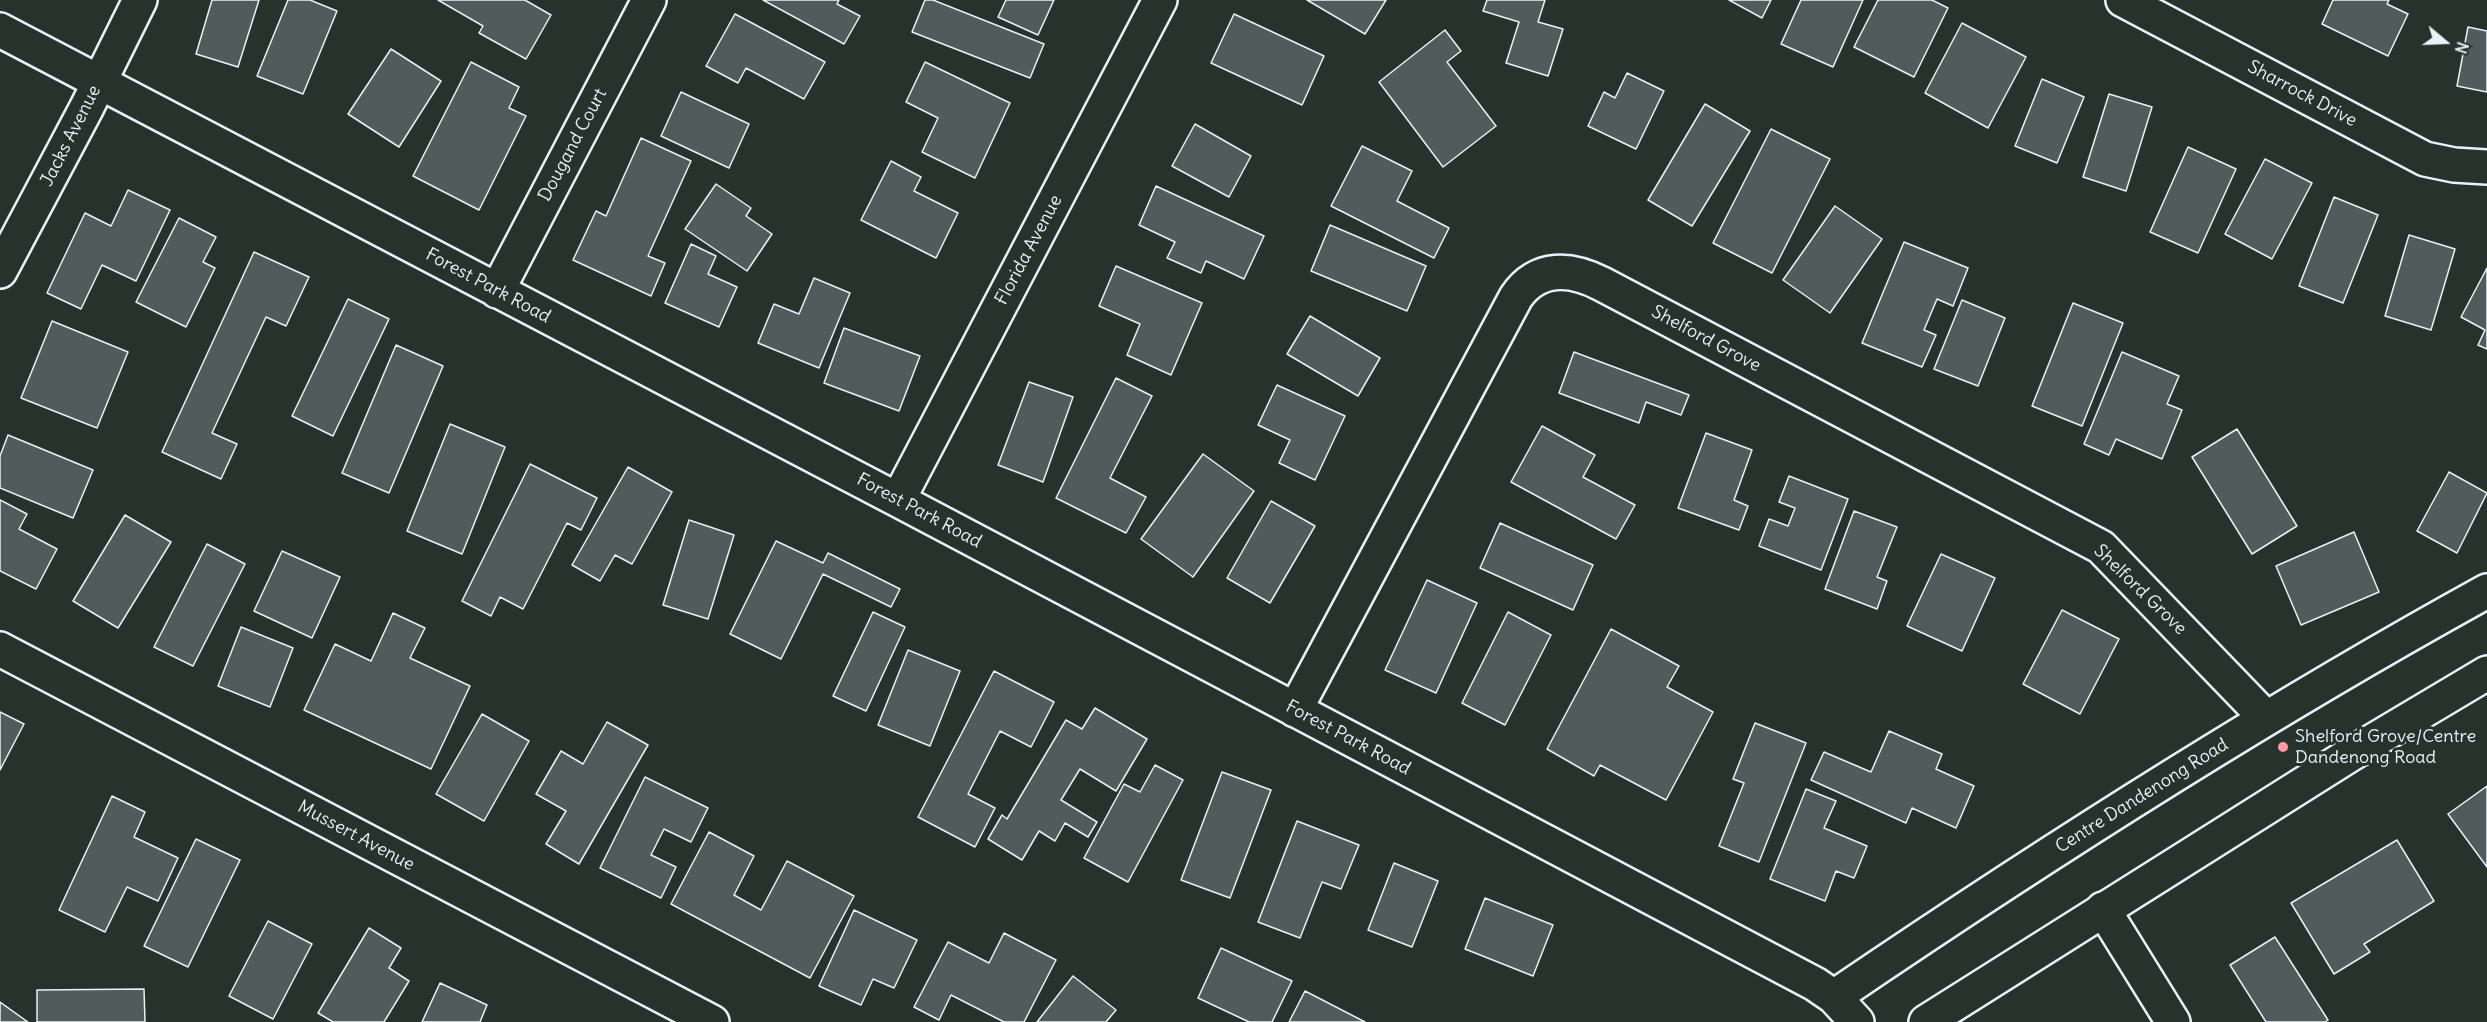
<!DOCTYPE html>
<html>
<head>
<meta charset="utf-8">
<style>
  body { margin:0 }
  #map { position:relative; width:2487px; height:1022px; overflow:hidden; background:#26332d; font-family:Delius,sans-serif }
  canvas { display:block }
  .north { position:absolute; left:2415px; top:12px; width:60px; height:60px; -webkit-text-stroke:4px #26332d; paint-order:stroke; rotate:109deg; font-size:16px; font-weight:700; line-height:24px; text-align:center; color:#e8f1f8 }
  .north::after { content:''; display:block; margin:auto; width:21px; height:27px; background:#e8f1f8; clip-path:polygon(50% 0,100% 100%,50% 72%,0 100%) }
</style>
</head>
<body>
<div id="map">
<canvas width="2487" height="1022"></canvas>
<div class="north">N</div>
</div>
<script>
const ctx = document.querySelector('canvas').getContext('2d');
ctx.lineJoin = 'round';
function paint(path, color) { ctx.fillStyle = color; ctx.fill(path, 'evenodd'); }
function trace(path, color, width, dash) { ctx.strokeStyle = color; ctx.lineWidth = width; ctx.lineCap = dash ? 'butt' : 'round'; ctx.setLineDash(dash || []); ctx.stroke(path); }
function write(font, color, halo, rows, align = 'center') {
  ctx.font = font + ' Delius,sans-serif'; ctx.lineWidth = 6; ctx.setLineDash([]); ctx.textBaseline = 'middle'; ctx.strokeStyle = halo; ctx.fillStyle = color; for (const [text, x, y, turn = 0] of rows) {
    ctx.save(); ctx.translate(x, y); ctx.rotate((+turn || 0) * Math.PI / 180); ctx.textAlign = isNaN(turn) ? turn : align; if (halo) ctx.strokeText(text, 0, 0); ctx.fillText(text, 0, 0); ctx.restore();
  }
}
const building = new Path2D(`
  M212,0H259L238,67L196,54Z
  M288,0H310L337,11L303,94L257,76Z
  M438,0H525L551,15L526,59L479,33L483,26Z
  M763,0H839L837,4L860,16L844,44Z
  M925,0H933L1044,44L1030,78L912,32Z
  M1006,0H1054L1038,35L998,17Z
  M1307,0H1386L1365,34Z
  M1487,0H1545L1538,22L1563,29L1548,76L1506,63L1519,22L1483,11Z
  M1729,0H1771L1762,18Z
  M1801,0H1863L1833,67L1781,44Z
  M1878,0H1932L1948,8L1914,77L1854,47Z
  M2333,0H2389L2387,4L2408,14L2388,56L2322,24Z
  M735,14L825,62L804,99L746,68L738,83L706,66Z
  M1234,14L1324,56L1302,105L1211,63Z
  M1962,23L2026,57L1988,128L1925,93Z
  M2468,27L2487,31V92L2457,86Z
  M1445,30L1461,51L1447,62L1496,126L1443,167L1379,82Z
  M391,49L441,81L399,147L348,114Z
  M471,62L519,87L509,108L526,116L479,210L413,176Z
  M925,62L1010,103L975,178L922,152L938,118L906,102Z
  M1627,73L1664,91L1636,149L1588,126L1604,92L1615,98Z
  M2042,79L2084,97L2057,163L2015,146Z
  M681,92L749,124L729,168L661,136Z
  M2109,94L2152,107L2126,191L2083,177Z
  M1705,104L1750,131L1692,226L1648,200Z
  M1195,124L1251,156L1229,197L1172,166Z
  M1771,129L1830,159L1772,273L1713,243Z
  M641,138L691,161L648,256L665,263L651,296L573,260L596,211L606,216Z
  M1362,146L1412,171L1397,201L1449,228L1434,258L1331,206Z
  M2188,147L2236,169L2198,253L2150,232Z
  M2265,159L2312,183L2272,259L2225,234Z
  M891,161L921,177L914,191L958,213L936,258L861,220Z
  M716,184L751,208L746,216L772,234L747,271L685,229Z
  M1156,186L1264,236L1244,279L1206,261L1201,273L1167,258L1175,242L1139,225Z
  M128,190L170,210L136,281L102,265L81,309L47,293L85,213L111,226Z
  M2334,197L2378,215L2343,303L2299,286Z
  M1835,206L1882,239L1830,313L1783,280Z
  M179,218L216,237L203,262L215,268L186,327L136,302Z
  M1330,225L1426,266L1407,311L1311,271Z
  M2409,235L2455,249L2431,330L2385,316Z
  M1904,242L1968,268L1953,306L1937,299L1924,330L1936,335L1922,367L1862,343Z
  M691,244L716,256L708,274L737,287L719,327L665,303Z
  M254,252L309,277L286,326L266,317L212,433L237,444L221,479L162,452Z
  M1116,266L1202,303L1171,375L1127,355L1140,324L1099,306Z
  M2487,268V349L2478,345L2485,330L2461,317Z
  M814,278L850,293L819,368L758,343L774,304L799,314Z
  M348,299L389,319L333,436L292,416Z
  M1962,300L2005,318L1978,386L1934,369Z
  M2073,303L2123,323L2082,426L2032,406Z
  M1310,316L1380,358L1358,396L1287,354Z
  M52,321L128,352L97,428L21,398Z
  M844,328L920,356L899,411L824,383Z
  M396,345L443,366L389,493L342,473Z
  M1574,352L1689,395L1681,415L1646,402L1639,423L1559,393Z
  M2122,352L2179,376L2167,404L2182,410L2162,459L2116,439L2109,455L2084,444Z
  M1116,378L1152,396L1110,478L1146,497L1126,533L1056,498Z
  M1029,382L1073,397L1043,482L998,465Z
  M1277,385L1345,416L1315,480L1279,463L1290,440L1258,425Z
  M450,424L505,447L462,554L407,531Z
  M1542,426L1595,455L1583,477L1635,505L1616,539L1511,482Z
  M2237,429L2297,526L2252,554L2192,457Z
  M1706,433L1752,450L1734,500L1748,506L1739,530L1678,508Z
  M8,435L93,470L73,518L0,488V456Z
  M1203,454L1254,491L1193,577L1141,539Z
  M530,464L597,498L581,530L567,523L523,609L500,597L491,616L462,601Z
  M628,467L672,492L632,564L615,555L600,581L572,565Z
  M2449,472L2487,493L2457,553L2417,531Z
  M1789,476L1848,499L1821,570L1759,546L1769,519L1788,526L1795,508L1779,502Z
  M0,500L27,514L19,529L57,549L36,589L0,571Z
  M1271,501L1315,526L1270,603L1227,578Z
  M1854,511L1897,527L1877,577L1887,581L1877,609L1825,589Z
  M125,515L171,542L118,628L73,601Z
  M689,520L734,535L708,619L663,605Z
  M1500,523L1593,565L1573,610L1480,568Z
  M2354,532L2379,592L2301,625L2276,566Z
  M776,541L823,563L828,553L900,589L891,607L823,574L781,659L730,634Z
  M207,544L245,564L193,666L154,647Z
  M282,551L340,577L312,638L254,611Z
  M1941,554L1995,578L1962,651L1907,626Z
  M1427,580L1477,603L1436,693L1385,670Z
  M2062,610L2119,639L2080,714L2023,684Z
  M873,612L905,627L866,711L833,696Z
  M1508,612L1551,635L1505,725L1462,703Z
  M393,613L425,628L410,658L470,686L431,769L304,710L335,644L371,661Z
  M241,627L293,648L270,707L218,686Z
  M1611,629L1679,666L1667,687L1713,712L1666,800L1600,765L1594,776L1547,749Z
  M908,650L960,671L930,746L878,725Z
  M994,671L1054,702L1031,747L1000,731L968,794L995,808L975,847L918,817Z
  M1095,708L1147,739L1116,791L1080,769L1061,800L1097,822L1088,837L1065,823L1055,841L1039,831L1022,860L988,839L1002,815L1007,819L1066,720L1082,729Z
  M0,712L24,724L0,770Z
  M482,714L529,741L484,821L436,794Z
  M607,722L648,745L579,864L546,844L566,811L536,794L561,751L583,764Z
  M1755,723L1806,743L1759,862L1719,846L1744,783L1733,779Z
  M1889,731L1942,754L1936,769L1974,786L1956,828L1912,808L1906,823L1811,780L1824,752L1871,772Z
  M1155,765L1183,780L1128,882L1084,858L1124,784L1140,792Z
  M1222,772L1271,790L1230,898L1181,880Z
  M645,777L708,808L691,842L664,829L651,855L676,867L661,898L600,868Z
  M2487,786V867L2448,814Z
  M1806,789L1836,801L1824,828L1867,846L1854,878L1836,871L1825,901L1770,879Z
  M112,796L145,812L134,837L178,858L158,901L127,887L105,932L59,910Z
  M1297,821L1359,845L1341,889L1322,882L1300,938L1258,922Z
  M709,832L754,856L734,895L761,910L787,861L854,896L810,978L671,904Z
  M196,839L240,860L188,967L144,946Z
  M2397,840L2434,901L2364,944L2370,952L2334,974L2291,903Z
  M1394,863L1438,881L1412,947L1368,930Z
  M1485,898L1553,925L1533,976L1465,949Z
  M854,910L917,940L894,988L873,979L861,1005L819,986Z
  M268,921L312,944L273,1019L229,996Z
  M369,928L401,948L389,968L409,981L384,1022H333L318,1013Z
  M1004,933L1056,960L1024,1022H1004L951,995L939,1020L914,1007L948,942L989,963Z
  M2275,937L2328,1020L2325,1022H2266L2230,965Z
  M1221,948L1292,981L1272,1022H1249L1198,998Z
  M1073,976L1116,1010L1106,1022H1037Z
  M440,983L487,1005L480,1022H422Z
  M144,989L145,1022H37V990Z
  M1305,991L1365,1022H1289Z
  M0,1002L28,1022H0Z`);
const minor = new Path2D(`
  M2123,0L2425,159L2454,165L2487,167
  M0,30L898,500L1815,984L1834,997
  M0,271L87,107L140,0
  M497,291L649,0
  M898,500L1160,0
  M0,649L712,1022
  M1295,710L1516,297C1538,265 1571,268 1602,284L2101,547L2266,718
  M2103,909L2173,1022
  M1857,1022L1834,997C2046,853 2262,715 2487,591`);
const major = new Path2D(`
  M1926,1022L2351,754L2487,673`);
const markers = [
  [2283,747,6,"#ff9aa2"]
];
const streetNames = [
  ["Sharrock Drive",2302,94,28],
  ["Jacks Avenue",71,136,-63],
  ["Dougand Court",573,145,-62],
  ["Florida Avenue",1029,250,-62],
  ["Forest Park Road",488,286,28],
  ["Shelford Grove",1706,339,28],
  ["Forest Park Road",919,511,28],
  ["Shelford Grove",2140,590,44],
  ["Forest Park Road",1348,738,28],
  ["Centre Dandenong Road",2142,796,-32],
  ["Mussert Avenue",356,836,28]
];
const poiNames = [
  ["Shelford Grove/Centre",2295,737],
  ["Dandenong Road",2295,758]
];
paint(building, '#505c59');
trace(building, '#e8f1f8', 1.5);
trace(minor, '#e8f1f8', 38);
trace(major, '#e8f1f8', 38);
trace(minor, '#26332d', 33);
trace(major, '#26332d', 33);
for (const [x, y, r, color] of markers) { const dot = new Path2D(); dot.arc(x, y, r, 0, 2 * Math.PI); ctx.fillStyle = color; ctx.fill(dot); trace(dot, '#26332d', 2); }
write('18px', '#e8f1f8', '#26332d', streetNames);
write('18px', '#e8f1f8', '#26332d', poiNames, 'left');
</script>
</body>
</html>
